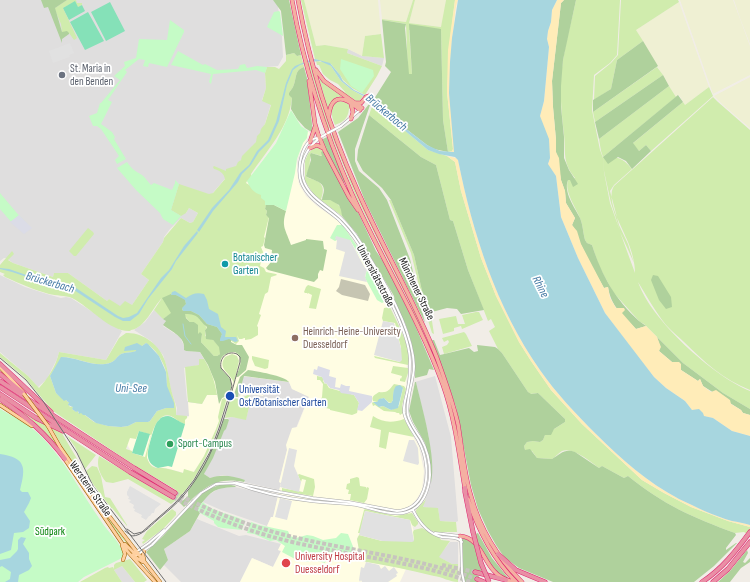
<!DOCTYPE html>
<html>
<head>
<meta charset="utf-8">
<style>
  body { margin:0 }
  canvas { display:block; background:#f1ede7 }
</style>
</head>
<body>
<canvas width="750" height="582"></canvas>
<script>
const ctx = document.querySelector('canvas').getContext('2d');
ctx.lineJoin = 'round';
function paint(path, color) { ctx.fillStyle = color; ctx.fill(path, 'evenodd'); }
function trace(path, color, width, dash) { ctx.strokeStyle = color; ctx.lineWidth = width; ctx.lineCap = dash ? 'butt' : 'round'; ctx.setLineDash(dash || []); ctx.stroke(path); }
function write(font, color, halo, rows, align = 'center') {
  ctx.font = font + ' "Sofia Sans Condensed",sans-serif'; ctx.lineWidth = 3.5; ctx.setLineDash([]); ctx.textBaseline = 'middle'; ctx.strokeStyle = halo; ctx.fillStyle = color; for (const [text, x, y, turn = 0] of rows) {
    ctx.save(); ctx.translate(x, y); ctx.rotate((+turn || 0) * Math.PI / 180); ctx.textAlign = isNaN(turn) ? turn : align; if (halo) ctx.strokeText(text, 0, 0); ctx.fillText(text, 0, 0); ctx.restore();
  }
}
const residential = new Path2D(`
  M0,0H276L278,6L282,37L283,57L278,66L267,67L265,73L266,88L262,100L271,104L263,130L258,140L211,195L179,185L186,213L189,208L198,213L193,222L190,223L181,218L170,229L164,237L163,242L141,274L149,280L132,305L120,307L109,299L107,301L68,273H54L53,277L13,263L6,258H4L0,261Z
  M348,49L363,56L384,58L382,66L347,53Z
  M0,275L25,287L47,294L61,298L66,297L71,298L122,331L106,360L59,352L57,359L47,379L38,387L28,376L0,352Z
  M154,310L166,321L163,326L180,337L184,346V350L186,351L200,352L204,359H199V365L184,368L187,401L202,404L190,416H177L176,415L177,408L171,390L167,368L163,355L151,341L134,330L145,322Z
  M243,376L289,382L292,389L309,396L287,450L279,482L281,483L279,490L244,482L245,480L223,475L210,478L204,474L229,420L228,418L232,417L246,419L250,403L248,402L250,394L263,396L265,388L241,385Z
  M435,376L451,437L458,521L456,522L440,521L438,509L423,507L432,477V464L429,438L416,382H415Z
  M235,487L278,496L273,518L271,517L267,526L221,510L203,502L205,497L220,488Z
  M197,519L239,536L246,535L281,544L278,550L281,551L273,567L252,558L240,582H181L163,564L168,560L164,549L190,531Z
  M450,542H458V564H452L438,557Z
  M122,566L135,582H122L114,570Z`);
const education = new Path2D(`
  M291,110L301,126L310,133L297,159V171L299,184L306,196L317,206L337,220L344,227L365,258L378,283L376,287L377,290L382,292L395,320L407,360L406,389L402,406L403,413L407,426L419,447L424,471L422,490L416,500L412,504L411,519L416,543L383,542L358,536L357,539L361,561L406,569L400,582H240L252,558L273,567L281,551L278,550L282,542L283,534L267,526L271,517H273L281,483L279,482L287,450L286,445L292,428L297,427L309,397L292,389L289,382L243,376L241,385L265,388L263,396L248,393L237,398H228L220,422L206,454L192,474L184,473L166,468L155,467L150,464L147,458L132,453L123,437L155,423L161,416L187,418L189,416L188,402L202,404L207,395H217L208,365L182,323L247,181L276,143Z`);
const construction = new Path2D(`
  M341,279L365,285L370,294L368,301L342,295L336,291L339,287Z`);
const farmland = new Path2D(`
  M304,0H378L381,34L365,36L362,56L348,49L325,45L316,46Z
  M380,0H413L406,22L382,19Z
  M415,0H446L442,27L409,23Z
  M680,0H733L750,46V75L713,94Z
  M734,0H750V44L740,18Z
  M679,2L709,87L685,105L679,95L676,97L669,86L636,30Z
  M750,77V128L723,105L714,96Z`);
const grass = new Path2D(`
  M67,0H76L77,3H82V5L78,7L74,2L63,8L77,38L74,40L69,33L62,32L61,24L55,10V8Z
  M301,0H304L316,46L325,45L348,49L347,53L382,66L377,76L365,95L352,88L343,80L340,75L331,64L315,59Z
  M413,0H415L409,23L441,27L446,0H455L450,40L447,92L453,149L452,151L448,152L443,120L441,29L409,30L412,74H408L406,24L382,20V19L406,22Z
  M576,0H620L617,55L610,63L594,75L592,110L600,150L603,158L604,172L610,203L620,231L611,203L604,171L603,157L601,151L599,139L669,86L676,97L603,157C618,157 622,157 632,169L614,185L610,191L619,225L628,244L634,263L620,232L635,273C635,263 632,252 628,242C623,229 605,199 614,186L713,97L718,102L750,130V390C724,380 703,361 684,342C678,336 671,331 666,325C655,311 646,295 638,282C651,320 713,376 750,391V409L723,393L683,363L644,324L640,322L613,292L599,266L592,245L587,243L585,240C583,233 583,225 580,218C576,208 564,191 568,180L575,178C562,162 566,153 564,134C561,109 559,86 563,60C566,40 572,20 576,0Z
  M621,0H678L679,2L636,30L643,41L617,60L611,89L594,100L595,76L611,63L618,55Z
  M381,34L384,58L362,56L365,36Z
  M294,53L297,56L301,55L304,67C294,70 297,79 293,87C292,89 290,91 289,93L292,98C289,128 267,150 251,174L254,186L247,181L246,183L258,190L269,205L266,206L265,209L267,211L266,215L269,217L264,237L265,238L263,246L261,247L263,252L260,266L264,268L266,272L276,274L277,275L271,277L268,292L265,294L259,314L261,315L257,326L258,327V335L251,339L245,340V338H244L242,339H239L237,335L239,341L236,344L230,340L222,342L209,326L204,324L207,328L205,330V336L213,340L220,347V354L217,356H214L201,342L202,334L198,335V330L194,322H190L184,315L185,314L172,313L163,319L154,310L162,298C153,307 145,328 131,330L130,331C110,332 90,307 72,298C65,295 56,296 49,294C34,290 19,283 5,277L3,275L5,274L0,272V265L12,251L14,254L8,260L13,263L53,277L54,273H68L107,301L109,299L120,306L125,301L132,305L149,280L141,274L163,242L164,238L181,218L190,223L193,222L198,213L189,208L186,213L181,216L171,210L179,184L209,194L213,193L225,179C224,173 219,170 214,169L213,167L214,166L226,171V169L236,166L238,162L241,160L242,156L256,142L257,136L260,133L261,129L265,124L271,105L262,101L266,88L265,73L267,67H275L279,69L286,61V55Z
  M316,61L324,62L331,66L341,81L352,90L363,96L359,102L356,101C342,92 320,83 317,66C321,80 334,85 346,93L338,84L330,80L323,74L319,65H317Z
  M310,62L330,128L328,129L308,63Z
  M657,67L663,75L595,122L593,112Z
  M319,79L347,98H340L329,107H327Z
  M709,87L713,96L651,151L646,145L639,151L632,144L683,102L685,105Z
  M338,101L347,102L351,108L349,109C348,119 343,122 335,125C332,117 328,107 338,101Z
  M374,101L381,108L392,120L428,150L447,156L455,162L461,191L481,258L496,296L519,342L531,361L551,390L582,424L642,480L664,493L691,507L728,521L750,527V536L744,532L735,533C694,518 662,504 628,476L624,478L602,466L599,468C591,462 573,447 562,451C559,453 555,457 552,459L537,458L532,451L525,450L524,446L527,442L533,441L540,442L543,440L545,435L565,422V419L538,393L530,394L528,392L502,353L498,349L489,331L495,327L491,319L488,321L468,270L453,221L450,220L436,165L421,157L369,115Z
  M333,134L358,196L404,286L440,371L453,410L464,472L482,529L494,551L515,577H513L497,557L487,540L474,514L468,494L463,468L439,371L409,302L356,197L331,135Z
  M314,147C318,147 321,147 323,151L322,156L311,153C309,160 311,168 306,175L308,178C321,181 326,186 321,199L323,200L328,199C336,202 343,206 342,216L314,195L305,181V161L308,154Z
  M389,200H391L414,255L429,322L432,321L434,334L432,333L426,314L411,253Z
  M88,228L93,232L94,234L76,256H74L69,251Z
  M308,285L321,289L316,309L309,308L312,295L308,293L307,294V293H305L304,292L306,287Z
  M390,307C396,321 413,349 408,365L375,358L374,356L400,362L401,348L395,323L383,321L382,318L384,308Z
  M476,312H479L483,320L462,329L461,326L454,328V331L443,334L439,319L456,316L458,324H465L462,315Z
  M464,332L466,334L472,346L444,354L442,347L447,345L449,342L448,340L444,342L442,338Z
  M126,333C143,332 160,345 165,361C168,370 169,380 171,389C173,398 177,405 176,415L187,416V418L185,420V424C179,423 176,418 171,416C154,410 148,447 147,458C152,472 158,466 168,469C173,470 177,471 183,473L184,469L194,472L204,456L216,429L219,421L218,417L222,399L227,397C220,428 199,485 171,504L128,479L113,483L106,482C100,475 96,465 99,456L171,499L176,490L134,465L53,411L24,377L0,357V353L28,376L39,388C48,378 56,366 59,352L106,360L119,338ZM146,343C156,350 163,360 166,372C167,377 166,383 167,388C169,396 175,400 173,408H166L157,411L150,421L148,422H136L128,426L121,427L108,426L94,422L82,413H78V410L76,412L72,409L74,406L70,407L68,404L70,402H68L66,400H63L62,398L56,393L50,376L62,357C76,357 92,366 105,364C115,363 115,358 121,354C125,352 132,353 137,351L140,346H142ZM139,431L151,435L145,457L132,453V451L126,449L130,438L136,439Z
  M232,354L237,356L239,361L234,383C230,372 217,369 225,357Z
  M252,356L269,360L268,368L265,369L255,366L252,359Z
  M199,359H204C211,370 215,382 217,395H207L202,404L188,402L185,367L199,365Z
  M393,366L408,368V373L405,382L400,381V378L401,379L402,376L391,373Z
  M317,376L322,377L324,379L323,381L325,384L326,383L329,388L354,395L359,403L357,413L352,415L330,410V409L318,406L322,397L323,384L320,380H317Z
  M394,384L404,386L406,389L402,406L403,413L400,415L399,413H397L395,412L384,411L375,405L373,406L372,403L373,402L380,407L383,406L391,410L399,406L403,388L394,390L393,400L391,403C384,401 386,394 377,402L373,401C371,396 375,395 379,392C388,393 389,390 394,384Z
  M250,394L248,402L250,403L246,420L232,417L225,418L230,398L239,399Z
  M0,395L45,424L100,506L132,549L120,536L97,504L73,468L48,436L30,418L0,397Z
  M373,416C383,423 393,423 404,419L414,437L389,432L386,449L379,447L381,430L370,427Z
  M51,427L60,430L76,457L87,482L63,448Z
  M67,436L96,455L85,469L75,447Z
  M92,466L97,467L101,476L105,497L110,498L127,525V526L112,508H111L93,484L86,471Z
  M299,474L314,479L315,487L313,496L282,491V488L303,492L306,480L302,479L301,482L298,475Z
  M357,477L359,478L360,486L366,487V489L367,487L369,488L367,499L364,503L350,500L351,494H348L349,490L346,489L347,484L350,483V479Z
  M426,499L423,507L438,508L440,521L456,522L457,532H443L442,534C431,532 416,523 416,510Z
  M172,509L176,512V515L164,528L143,544L142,542L145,540L142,539L147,531Z
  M365,509L395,516L412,513L418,522V524L415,527L412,525L410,520L365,511L360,533H358L364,510Z
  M422,528L440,538L441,540L450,541L439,557L452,564H458V582C450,582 442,577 434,576C410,570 386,565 361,561L357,539L359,535L382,541L414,540L413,532L414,530Z
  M130,559L147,580L144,582H135L122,566L114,570L122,582H80L105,568L108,567L109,568L113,567L114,569V565L116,563Z`);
const forest = new Path2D(`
  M41,0H67L55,8L62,32L67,31L69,33V34L62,39V43L48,7L44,8Z
  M273,0H289L301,55L297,56L294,53L286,55L281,11Z
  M564,0H576L563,60L561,86V107L564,137V158L569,170L578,184L573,187L570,180H568C563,192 575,208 580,218C583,225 583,233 585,240L587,243L592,245C602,276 615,299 639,321C641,323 644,324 646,326L636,329C623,315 611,307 608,287L604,288C596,274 588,260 581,245C578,238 577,232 572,225L575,218L566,203L565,191L561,180L556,152V140L553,107L552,81L561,3Z
  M382,20L406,24L405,28L409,74H412L409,24L441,29L443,120L448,152L434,149L427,145L392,118L381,104L374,99L391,72L385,66L386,62Z
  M643,41L658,66L593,112V100L611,89L617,60Z
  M304,67L307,78L313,133L305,128L297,119L291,109L292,98L289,95V93C290,91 292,89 293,87C297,79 294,70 304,67Z
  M663,75L669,86L599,139L595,122Z
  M678,95L683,102L633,143L639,151L646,145L651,151L632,169L626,161L618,157L608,164L603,157Z
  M369,104L370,105L355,149V161L359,171L379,188L387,200L410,259L425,323L365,201L338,132L358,118Z
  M369,115L421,157L436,165L450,220L453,221L468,270L484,310L461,314L457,309L447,308L432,312L433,315L431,316L432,321L429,322L414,255L391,200L382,188L363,171L357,160L358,150Z
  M327,137L345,182L344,183L322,143L323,139Z
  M323,151L357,210L376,251L385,264L412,318L434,370L429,369L427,375L415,378C416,358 412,341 405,323C401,314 395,306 394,296L357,234L342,216L341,210L339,205L330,200H322C322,197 324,193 324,190C324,181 311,180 306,176L311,160L310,155L311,153L321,156H322L321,152Z
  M266,205H274L286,211C281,227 286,230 291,245L306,240V239L323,241L324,249L327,250L323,271L320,270L318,274V278L314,282L268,270L266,268L271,262L272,250L265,248L264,245L269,218L266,215L267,211L265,209Z
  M653,275L658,276L671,297L672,307L666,309L659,300L651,280Z
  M171,294V295H176L185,299L186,304L182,309L183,311H191L199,315L207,324L217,327L222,334L221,337L226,339H231V342L237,345H242L249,357L246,370L238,377H236C238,371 242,364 240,358C238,348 224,352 221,359C216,371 231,374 231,383C232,387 230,390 229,393H228L227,396L222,398L219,404L215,382L208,365L200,352L186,351L184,350C186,337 172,332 163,325L166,321L163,319L171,313L162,298ZM185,314C200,314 197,319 207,327V328L205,330L206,339L213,340L219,347L220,354L217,356H214L201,342L202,334L200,332L198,334V325L194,322H190L186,318Z
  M657,337L683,363L723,393L750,409V415L743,413L741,410L703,386L700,379L698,381L681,370L679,362H672L659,351L660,347Z
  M432,340H434L440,355L469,348L474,352L478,351L477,345L495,347L498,349L502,353L528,392L531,394L538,393L565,419V422L554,429L551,435H545L543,440L540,442L533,441L527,442L524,446L525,450L530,449L537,458L552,459C560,454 565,448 575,452L599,468L602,466L624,478L628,476C662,504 694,518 735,533L736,535L726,548V550L736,543H737L714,566L694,582H553L519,568L504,557L496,545L488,531L478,509L471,485L456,407Z
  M248,370C256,371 285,376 289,382L244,376L238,397H233L240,377Z
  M415,382H416C422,408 437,458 431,483L430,463L425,443L413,422L409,411Z
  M224,419H228L229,420L226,429L224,431L213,458L204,474L210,478C222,474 233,476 245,480L244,482C216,476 203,488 184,507L180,503L188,496V491L209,456Z
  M222,484H226L236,486L235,487C212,488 211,492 197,509L200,513L190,531L164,549L168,560L160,570L146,552L163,536L188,508L206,490Z
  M478,533L492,558L509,579C492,573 479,550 475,534Z
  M462,537L463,539L464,538L474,544L482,573L475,571L474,574L479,576L477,582H465L463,573Z
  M747,550L748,553L743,562L745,563L750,558V562L741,568L730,582H718L730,571Z`);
const sand = new Path2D(`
  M455,0H458C455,7 455,16 454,24C448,66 449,108 455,150L453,153L448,152L452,151L453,149L447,92L448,50Z
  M557,0H564L561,3L552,81L553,107L556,140V152L559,158L561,180L565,191L566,203L575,218L572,225L577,231L581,244L604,288L608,287L610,298L616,308H624L625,310L622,313L636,329L646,326L657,337L661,347L659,351L672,362H679L681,364V370L698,381L700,379L703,386L711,392L716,390L730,400L731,404L741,410L743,413L750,415V436L732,431L713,418L703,416L692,410L685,401L666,388L654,377L635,353L605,313L578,258L561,217L556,176L548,165L550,158L540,116L544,101L549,47L547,39L548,31L551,22L552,10Z
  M447,156L456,158L458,160C473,234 496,307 540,370C556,393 576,414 596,434C621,459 647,482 679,499C696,507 714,516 732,521C738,522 744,523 750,525V527L728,521L691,507L664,493L642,480L582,424L551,390L531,361L519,342L496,296L481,258L461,191L455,162Z`);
const park = new Path2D(`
  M279,11L280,12L283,36L267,27L274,12Z
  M170,20L184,30V32L167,67L149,63L148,67L143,66L145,60L139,59L125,70L127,72L108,100L112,102L101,124L112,132L115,137L114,139L126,159L117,164L115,160L119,156L101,129L97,126H93L89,116L97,113L100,103H101L120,80L114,76L125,66L124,62L136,58L139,39L167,40Z
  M178,51L203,65L205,64L217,70L238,69L240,65L245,64L247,68L257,66L267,67L265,73L256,70L213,74L211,84L209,82L211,74L171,65Z
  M341,59L373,70L374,76L362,93L351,86L340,69Z
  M291,110L301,126L308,131L307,138L303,143L297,159L295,173L286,211L274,205H265V201L261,198V195C254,193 250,188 247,181L276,143Z
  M127,162C132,169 135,171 142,175C145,177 148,182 151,185L154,183L172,190L175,183V180L179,184L171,210L181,216L173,225L163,219L160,213L136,190L117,168Z
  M0,193L16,212L29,226L13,224L6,216L0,209Z
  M337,225H342L344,227L365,258L378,283L376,287L377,290L382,292L387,300L382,303L377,300L365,278L367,269L350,240H337L335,241L330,238Z
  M0,409C14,417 29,424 41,436C65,460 81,493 101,521C107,531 118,540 122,550C124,553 123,554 123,556L120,559L84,577L78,582H0Z
  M203,502C211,512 233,514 245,521L242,530L223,528L218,527L214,523V521L200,513L197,509Z
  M251,522L259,525L288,531L290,536L296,538L307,535L313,536L323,540L336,538L341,533L348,534L354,549V554L345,556V554L335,553L327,558L325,563L314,560L307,562L295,559L282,552L285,546L276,540L270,541L254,534L247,533Z`);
const pitch = new Path2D(`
  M75,1L78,7L82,5L85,11L69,20L63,8Z
  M110,2L125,31L106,41L91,12Z
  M88,12L104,41L85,50L70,22Z
  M168,416C175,417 178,422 185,424L172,467L168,466L158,468C142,462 149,447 152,435C154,430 155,423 159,420C161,417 164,416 168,416Z
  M139,431L150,434L143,456L132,453Z`);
const parking = new Path2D(`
  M70,43L74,53L69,55L70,57L53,63L49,51Z
  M336,236L350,240L361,261L365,268L367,269L365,277L367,282L339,276L345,252L336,249L337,240L335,239Z
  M383,321L394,323L401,348L402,360L400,362L374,355Z
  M240,385L264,389L263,395L247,392L242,394L238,397Z
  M409,440H414L418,448L419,463L418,465L403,461Z
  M289,448L297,450L294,466L301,482L299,492L280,487Z
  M130,486L161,504L155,509L154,513H152L150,516H149L146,520L141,517L142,515L134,511L135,509L133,508L134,505L129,502L131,500L128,499L129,497L127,495V492Z
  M280,498L292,501L287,520L275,517Z
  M365,511L410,520L414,541L412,542L382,541L359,535Z
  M366,562L379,565L381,569L385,566L389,571L394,567L398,573L396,574L397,576L388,582H362L361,580L360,582L359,580L361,567L364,568Z`);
const plaza = new Path2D(`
  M19,215L32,228L24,234L10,222Z
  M318,366L330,370L329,376L336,378L335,387L340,388L341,384L346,386H350L349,391L372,396V402L362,411L357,410L359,403L354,395L341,393L339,390L330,388L326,383L325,384L322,377L313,374L314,369L317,370Z`);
const water = new Path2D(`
  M458,0H557L552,10L551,22L548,31L547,39L549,47L544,101L540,116L549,139L550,158L548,164L556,176L561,217L578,258L605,313L654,377L666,388L685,401L692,410L699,409L703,413L704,416L713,418L732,431L750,436V525C744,523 738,522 732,521C714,516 696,507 679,499C647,482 621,459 596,434C576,414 556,393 540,370C496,307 473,234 458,160L455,157L439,154L428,150L392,120L375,102L352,90L341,81L331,66L320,61L310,62L300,65L293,70L287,85L279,121L270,141L259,152L251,165L242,174L238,182L213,211L199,232L197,230L212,208L229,190L240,173L249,165L257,151L268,140L276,122L286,83L292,69L295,66L310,60L315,59L330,63L340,75L343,81L354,90L377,101L392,118L427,145L440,151L454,152L449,93L450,62L452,38Z
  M197,231L198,233L176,261L172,269L148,299L139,314L130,321H123L115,317L74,290L54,286L12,272L0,269V268L9,269L52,284L76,288L118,316L123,318L129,317L137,313L161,278L169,270L184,246Z
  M175,291L186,298C192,294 196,292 204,294L207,300L209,309L218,314L221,327L226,331L225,337H236L238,341L235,342L229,339L223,341H220V339L222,334L217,327L207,324L199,315L191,311H183L182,308L186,304L185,300L176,295H171L172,292Z
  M137,343L142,346L146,343L148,344L159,356L166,372L167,386L174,403V408H166L157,411L150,421L148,422H136L128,426L121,427L108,426L96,423L85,415H83L81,413L79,414L78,411L76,412L72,409L73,407L68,405L69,402H68L66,400L64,401L56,393L50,376L61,357C76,357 91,366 105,364C115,363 115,358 121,354C125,352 132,353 136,351V350L124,351L125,347Z
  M400,385L403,388L398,408L391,410L383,406L379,407L373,402H377L379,399L384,398L389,403H391L393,400C393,395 393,390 396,386Z
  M0,454C26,458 26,467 20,490L22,492H28L31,498L29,503L24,512L30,521L29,528L23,532L14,533L11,550L0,554Z
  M21,537L26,538L23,544L29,553V559L32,566L29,570L19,575L18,582H5L10,579L11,572L2,566L0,567V560L10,558L17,551L18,549V540Z`);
const stream = new Path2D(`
  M183,324L185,336L191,344`);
const motorwayTunnel = new Path2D(`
  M175,493C210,511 246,525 285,535C349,551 415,557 477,579
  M173,497C215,519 255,534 301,544C358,557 416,562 471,582
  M442,565L475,572`);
const tertiary = new Path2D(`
  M341,126L360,110
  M234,483C258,492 284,498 310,501C325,503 341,503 356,505C370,508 394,517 407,512C423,507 429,490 430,475C430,463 427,449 421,439C416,431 410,424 408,415C405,400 414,381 414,366C413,331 386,284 368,255C361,242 353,230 343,220C330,206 308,198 303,178C298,158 312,141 328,133
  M413,510C419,522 428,534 442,537C448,538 453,537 458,539L462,542
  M435,533L460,536
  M460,536L461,540L462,573L464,582
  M136,552L149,543L164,530
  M134,557L152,545L201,493L216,484L237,483L280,492L313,498L349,502L397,511C408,510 416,506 421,496C430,479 427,456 418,440C413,432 406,423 404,413C403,404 407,395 408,387C410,379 410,370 410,362C410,331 381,284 366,257C359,244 350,231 339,220C326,208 308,200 301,182C296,169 302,137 319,138`);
const primary = new Path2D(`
  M0,367L23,392
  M0,405L32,426
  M48,426L60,447L99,503L160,582
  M64,458L128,552L155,582
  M125,544L134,553L139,555
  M122,545L125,554L123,560
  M144,551L143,555L144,560
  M132,555L143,562`);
const trunk = new Path2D(`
  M292,0C304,67 325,132 352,194C381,258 419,319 443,385C455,419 459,454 465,489
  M298,0C310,64 329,127 356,187C381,245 414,299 437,358C445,380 453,402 458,424C462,448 464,473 471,496C480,529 498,558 522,582
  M316,70L324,81L362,108
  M309,81L315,124L318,134L325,151L349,197L358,210
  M356,103H361L366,97L369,96
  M329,115C329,112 330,109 331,106C338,91 353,104 360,110
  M351,119L353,112L351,104
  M310,142L315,127
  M310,148L317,145L323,148
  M468,499C478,530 493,559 516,582
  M460,536C479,537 483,560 494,571C499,577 506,580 513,582`);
const motorway = new Path2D(`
  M0,364L51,412
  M0,374L24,394
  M0,381L134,468L175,493
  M0,387L130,472L173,497
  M0,394L36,418L63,431
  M0,399C27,417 46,434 65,459
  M465,488V492L473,532
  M498,554L516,570L545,582
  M475,572L506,580
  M477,579L484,582
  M702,582C722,569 736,551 750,532
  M713,582L728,569L750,542`);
const tram = new Path2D(`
  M0,358L26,380L43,401L77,453L93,486L166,582
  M125,531L132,536C142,536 150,526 157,520C166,512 176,505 184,495C216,458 227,408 240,362V357L237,354C227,350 219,358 221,368L230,378L232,386L219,428L210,452L194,480L184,493L175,503L142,532L134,534L127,529`);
const tertiaryBridge = new Path2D(`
  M328,133L341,126`);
const primaryBridge = new Path2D(`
  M24,394L48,426`);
const motorwayBridge = new Path2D(`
  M473,532L481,563L489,582`);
const markers = [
  [62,75,4,"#6b7280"],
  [225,264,4,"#0f9aa8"],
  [295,338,4,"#8d6e63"],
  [230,396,5,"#1a4fb4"],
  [170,444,4,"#2e9e5b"],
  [286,563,5,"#e0444e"]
];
const worshipNames = [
  ["St. Maria in",70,69],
  ["den Benden",70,82]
];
const cultureNames = [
  ["Botanischer",233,258],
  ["Garten",233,271]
];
const streetNames = [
  ["Universitätsstraße",375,276,62],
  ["Münchener Straße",416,289,64],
  ["Werstener Straße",90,489,55]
];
const educationNames = [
  ["Heinrich-Heine-University",303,332],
  ["Duesseldorf",303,345]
];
const transitNames = [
  ["Universität",239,390],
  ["Ost/Botanischer Garten",239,403]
];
const leisureNames = [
  ["Sport-Campus",178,444]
];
const parkNames = [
  ["Südpark",50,532]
];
const healthNames = [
  ["University Hospital",295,557],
  ["Duesseldorf",295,570]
];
const waterNames = [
  ["Brückerbach",386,113,40],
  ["Brückerbach",50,283,16],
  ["Rhine",540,287,63],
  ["Uni-See",131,389]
];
paint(residential, '#dfdede');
paint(education, '#fffde3');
paint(construction, '#c6c5b2');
paint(farmland, '#eff0d3');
paint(grass, '#d0ecad');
paint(forest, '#afd19c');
paint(sand, '#ffecb8');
paint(park, '#c5fbc6');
paint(pitch, '#85e1b8');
paint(parking, '#e1e1e1');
paint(plaza, '#dbdce7');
paint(water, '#a7d6df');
trace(stream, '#a7d6df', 1);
trace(motorwayTunnel, '#c7c4bf', 4, [4, 2]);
trace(tertiary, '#a8a8a8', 3);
trace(primary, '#9e6000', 4);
trace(trunk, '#df2570', 4.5);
trace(motorway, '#df2570', 5);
trace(tertiary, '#fff', 2);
trace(primary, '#fed0a0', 3);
trace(trunk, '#f4b0a2', 3.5);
trace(motorway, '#e98fa5', 4);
trace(tram, '#6f6f6f', 1);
trace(tertiaryBridge, '#a8a8a8', 3, []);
trace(primaryBridge, '#9e6000', 4, []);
trace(motorwayBridge, '#df2570', 5, []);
trace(tertiaryBridge, '#fff', 2);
trace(primaryBridge, '#fed0a0', 3);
trace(motorwayBridge, '#e98fa5', 4);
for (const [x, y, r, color] of markers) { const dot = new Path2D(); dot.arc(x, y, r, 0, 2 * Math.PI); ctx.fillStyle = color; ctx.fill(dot); trace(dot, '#fff', 1.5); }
write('11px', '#5b616d', '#fff', worshipNames, 'left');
write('11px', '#0d838f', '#fff', cultureNames, 'left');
write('11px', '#212121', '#fff', streetNames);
write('11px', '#785e54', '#fff', educationNames, 'left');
write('11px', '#164399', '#fff', transitNames, 'left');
write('11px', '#27864d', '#fff', leisureNames, 'left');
write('11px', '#0a840d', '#fff', parkNames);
write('11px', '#be3a42', '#fff', healthNames, 'left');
write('italic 12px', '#4479a4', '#fff', waterNames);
</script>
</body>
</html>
